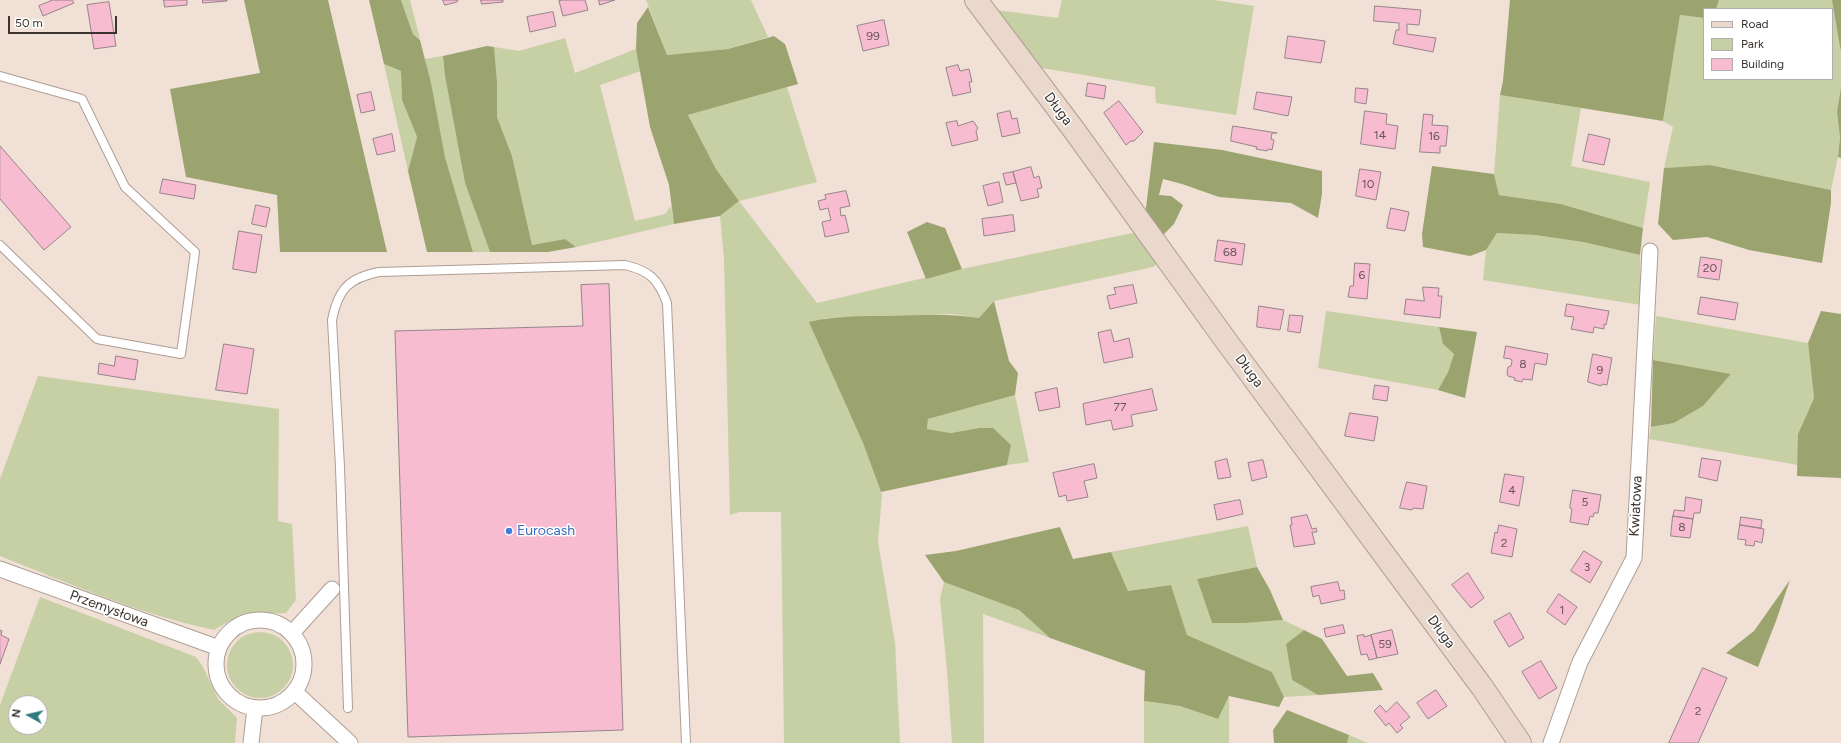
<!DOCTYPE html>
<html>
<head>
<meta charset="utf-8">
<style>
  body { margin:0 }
  #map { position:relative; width:1841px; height:743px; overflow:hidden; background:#f1e0d5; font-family:Figtree,sans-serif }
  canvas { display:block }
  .legend { position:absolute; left:1703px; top:8px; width:130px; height:72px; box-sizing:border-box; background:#fff; border:1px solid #b0adac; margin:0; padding:5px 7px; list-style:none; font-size:12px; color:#3a332f }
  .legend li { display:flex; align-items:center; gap:8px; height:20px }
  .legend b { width:20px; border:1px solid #b0adac }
  .north { position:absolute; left:8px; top:695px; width:40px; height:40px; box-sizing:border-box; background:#fff; border:1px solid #b0adac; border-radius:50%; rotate:278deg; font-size:11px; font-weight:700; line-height:16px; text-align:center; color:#3a332f }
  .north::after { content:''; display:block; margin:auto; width:14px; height:18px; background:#30797f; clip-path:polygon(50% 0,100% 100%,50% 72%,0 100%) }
  .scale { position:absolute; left:8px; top:16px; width:109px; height:18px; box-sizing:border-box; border:2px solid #3a332f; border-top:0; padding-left:5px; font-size:12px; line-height:14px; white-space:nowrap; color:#3a332f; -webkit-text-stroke:3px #fff; paint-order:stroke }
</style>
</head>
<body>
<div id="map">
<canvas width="1841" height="743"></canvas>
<ul class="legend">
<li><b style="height:5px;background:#ebd8cd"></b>Road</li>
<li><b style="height:11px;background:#c7cfa4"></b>Park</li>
<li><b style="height:11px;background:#f7bcd0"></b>Building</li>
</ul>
<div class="north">N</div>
<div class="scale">50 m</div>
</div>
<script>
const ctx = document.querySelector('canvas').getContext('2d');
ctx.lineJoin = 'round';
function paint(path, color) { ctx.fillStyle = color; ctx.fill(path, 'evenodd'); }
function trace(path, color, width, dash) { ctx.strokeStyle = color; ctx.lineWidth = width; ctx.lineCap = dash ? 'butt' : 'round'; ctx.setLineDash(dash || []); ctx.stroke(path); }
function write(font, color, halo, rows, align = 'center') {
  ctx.font = font + ' Figtree,sans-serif'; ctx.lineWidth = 3; ctx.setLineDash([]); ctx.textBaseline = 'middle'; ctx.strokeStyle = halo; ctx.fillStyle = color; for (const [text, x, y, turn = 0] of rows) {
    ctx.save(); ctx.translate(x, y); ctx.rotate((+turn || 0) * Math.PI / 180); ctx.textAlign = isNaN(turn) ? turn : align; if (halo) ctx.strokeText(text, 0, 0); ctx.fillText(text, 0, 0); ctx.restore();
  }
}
const green = new Path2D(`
  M401,0H410L420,39L413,34Z
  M646,0H751L768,37L728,49L667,55Z
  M1062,0H1214L1254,6L1236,115L1156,103L1155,87L1036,67L995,10L1058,18Z
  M1719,0H1832L1841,51V87L1837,112L1840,138L1838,157L1831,190L1710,165L1664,168L1673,127L1663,121L1680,15L1704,18V79H1832V9H1716Z
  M565,38L575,73L636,49L641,71L600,85L635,221L665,214L671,206L674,224L576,247L565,239L532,245L512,156L497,117V81L494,47L519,51Z
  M443,56L445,76L465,183L490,252H473L445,157L425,59Z
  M384,64L401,71L402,100L417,137L408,171Z
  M787,87L817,182L739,201L817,303L962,269L1137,232L1161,261L1153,267L994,301L979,318L953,314L825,318L863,443L882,495L878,542L895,643L900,743H784L781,512H739L730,515L724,259L720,216L739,201L716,169L688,115Z
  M1500,95L1581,108L1571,166L1650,182L1643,228L1561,204L1499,195L1494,174Z
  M1497,233L1535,235L1583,242L1640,255L1641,305L1483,280L1486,250Z
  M1326,311L1439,327L1443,344L1454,354L1448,372L1438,390L1318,368Z
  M1656,316L1808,343L1814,398L1798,434V465L1649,439L1651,427L1674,423L1703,406L1731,374L1653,360Z
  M38,376L279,409L278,521L292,524L296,600L286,613L240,615L214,630C140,614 70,584 0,556V479Z
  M1015,395L1029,462L1007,465L1011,445L979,428L951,433L927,429L928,419Z
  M1248,526L1257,567L1197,579L1212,623H1245L1283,620L1304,630L1286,644L1292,680L1318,695L1284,697L1272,672L1187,635L1171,585L1128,591L1111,552Z
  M944,582L1019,610L1050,638L983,614L984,743H952L947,671L940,599Z
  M40,597L196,657L203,667L218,699L237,718L235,743H0V705ZM16,703H40V727H16Z
  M227 665a33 33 0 1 1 66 0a33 33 0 1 1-66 0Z
  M1229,696V743H1144V701L1180,706L1218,719Z
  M1349,735L1368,743H1347Z`);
const forest = new Path2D(`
  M244,0H328L387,252H280L277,195L186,177L170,89L260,73Z
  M369,0H401L413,34L420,40L431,83L445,157L473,252H427L408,171L417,137L402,100L401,71L384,64Z
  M1510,0H1719L1716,9H1704V18L1680,15L1663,121L1500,95L1503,81Z
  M1832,0H1841V51L1840,47Z
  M648,7L667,55L728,49L774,36L785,44L798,84L688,115L716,169L739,201L720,216L674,224L669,185L650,127L636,49L637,23Z
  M487,46L494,47L497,81V117L512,156L532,245L565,239L576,247L548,252H490L465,183L445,76L443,56Z
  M1841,87V158L1838,157L1840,138L1837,112Z
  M1154,142L1222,150L1322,171V194L1318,218L1291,203L1219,197L1182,184L1163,179L1159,195L1171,196L1183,205L1174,224L1162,236L1145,216Z
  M1710,165L1831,190V203L1822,263L1749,250L1707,237L1673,240L1658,224L1664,168Z
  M1432,166L1494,174L1499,195L1561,204L1643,228L1640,255L1583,242L1535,235L1497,233L1486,250L1470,256L1423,247L1422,234Z
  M927,222L945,228L962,269L926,279L907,232Z
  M994,301L1009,361L1018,373L1015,395L928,419L927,429L951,433L979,428H993L1011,445L1007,465L881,492L863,443L809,322C834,316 861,316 888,316C919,315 948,313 979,318Z
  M1821,311L1841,314V478L1797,476L1798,434L1814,398L1808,343Z
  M1439,327L1477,332L1465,398L1438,390L1448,372L1454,354L1443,344Z
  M1653,360L1731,374L1703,406L1674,423L1651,427Z
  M1060,527L1073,559L1111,552L1128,591L1171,585L1187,635L1272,672L1284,697L1279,707L1229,696L1218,719L1180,706L1144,701L1145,671L1050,638L1019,610L944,582L925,555L956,551Z
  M1257,567L1270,590L1283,620L1245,623H1212L1197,579Z
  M1790,580L1776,621L1758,667L1726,653L1754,631Z
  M1304,630L1322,639L1347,676L1373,673L1383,690L1318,695L1292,680L1286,644Z
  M1287,710L1349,735L1347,743H1274L1273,730Z`);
const building = new Path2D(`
  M53,0H72L74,3L43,16L39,6Z
  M164,0H187V5L165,7Z
  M203,0H227V1L203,3Z
  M443,0H458L457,2L445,5Z
  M481,0H503V2L482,4Z
  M563,0H585L588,10L563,16L559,1Z
  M599,0H615L600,5Z
  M109,2L116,46L94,49L87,5Z
  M1375,6L1421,10L1419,25L1407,24V34L1436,38L1433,52L1393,44L1396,30H1399V23L1374,21Z
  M553,12L556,26L530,32L527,17Z
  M884,20L889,45L863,51L857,26Z
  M1288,36L1325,41L1321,63L1285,58Z
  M958,65L960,71L969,69L972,82H969L971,92L953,96L946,68Z
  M1088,83L1106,86L1104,99L1086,96Z
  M1356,88L1368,89L1366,104L1355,102Z
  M371,92L375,110L361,113L357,95Z
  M1257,92L1292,97L1288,116L1254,109Z
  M1119,101L1143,132L1134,141H1131L1126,145L1104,113Z
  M1010,111L1012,119L1017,118L1020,133L1002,137L997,114Z
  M1365,111L1387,114L1386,124L1398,126L1395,149L1361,144Z
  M1424,114L1433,115L1432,125L1448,126L1446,146H1440V153L1420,152Z
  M957,121L958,126L973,121L978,128L976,131L978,140L952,146L946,123Z
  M1233,126L1277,133H1272L1271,139L1274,140L1272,150L1268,149L1267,151L1256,149L1257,147L1231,141Z
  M392,134L395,151L377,155L373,139Z
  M1589,134L1610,139L1604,165L1583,161Z
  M0,146L71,227L44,250L0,199Z
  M1031,167L1034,178L1039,176L1042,188L1037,189L1039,197L1021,201L1013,172Z
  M1360,169L1381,172L1376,200L1356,196Z
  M1013,172L1016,183L1006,185L1003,174Z
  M163,179L196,185L194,199L160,193Z
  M999,182L1003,202L988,206L983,186Z
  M846,191L850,206L840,208L841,216L845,215L849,232L825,237L822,222L831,220L828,208L820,210L818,201L826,199L825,195Z
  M256,205L270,208L266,227L252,224Z
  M1391,208L1409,212L1405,231L1387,228Z
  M1013,215L1015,231L984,236L982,219Z
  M239,231L262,235L256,273L233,269Z
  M1218,240L1245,244L1242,265L1215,261Z
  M1701,257L1722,260L1719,280L1698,277Z
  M1355,263L1370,264L1367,299L1348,297L1350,286H1353Z
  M609,284L623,730L408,737L395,331L583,326L581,285Z
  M1133,285L1137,303L1110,309L1107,296L1116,294L1114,288Z
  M1423,287L1439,288L1438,296H1442L1440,318L1404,314L1406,299L1424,301Z
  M1701,297L1738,303L1735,320L1698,314Z
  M1567,304L1609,311L1606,325L1604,324V329L1594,327L1593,333L1571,329L1574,317L1565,316Z
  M1259,306L1284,310L1280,330L1257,327Z
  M1290,315L1303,316L1300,333L1288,331Z
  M1111,330L1114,342L1129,338L1133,357L1104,363L1098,333Z
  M224,344L254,349L247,394L216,390Z
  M1506,346L1548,354L1546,365L1535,363L1532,380L1523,379L1522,382L1514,380L1515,378L1508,376L1507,374L1508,367L1511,366L1512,361L1511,359L1504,358Z
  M1593,354L1612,358L1607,385L1602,384L1601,386L1588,382Z
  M116,356L138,360L135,380L98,374L99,363L114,366Z
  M1375,385L1389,387L1387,401L1373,399Z
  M1057,388L1060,407L1039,411L1035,393Z
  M1152,389L1157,410L1131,415L1133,426L1113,430L1111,420L1086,425L1083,404Z
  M1350,413L1378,417L1374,441L1345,436Z
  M1702,458L1721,461L1717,481L1699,477Z
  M1227,459L1231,477L1218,479L1215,462Z
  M1263,460L1267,477L1252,481L1248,463Z
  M1094,464L1097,478L1084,481L1088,497L1067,501L1066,495L1059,497L1053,473Z
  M1505,474L1524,477L1519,506L1500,502Z
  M1407,482L1427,486L1423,509L1413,508L1412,510L1400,508Z
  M1573,490L1601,495L1598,513H1594L1593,517L1590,516L1588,525L1570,522L1572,509L1570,508Z
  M1686,497L1702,500L1700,513H1694L1693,519L1673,516L1674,510L1684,511Z
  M1240,500L1243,514L1217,520L1214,505Z
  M1307,515L1312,529L1316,528L1317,532H1312L1315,544L1294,547L1290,525H1292L1291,518Z
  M1673,516L1693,519L1690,538L1671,536Z
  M1741,517L1762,520L1761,528L1740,525Z
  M1499,525L1517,529L1512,557L1491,553L1495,532L1497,533Z
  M1740,525L1764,529L1762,543L1755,541L1754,546L1745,545L1746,540L1738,539Z
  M1584,551L1602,562L1590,583L1571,571Z
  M1468,573L1484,598L1471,608L1452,585Z
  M1338,582L1340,591L1344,590L1345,599L1321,604L1319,595L1313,597L1311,587Z
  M1559,594L1577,607L1565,625L1547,612Z
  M1510,613L1524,638L1509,647L1494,622Z
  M1343,625L1345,633L1326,637L1324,629Z
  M0,630L2,631L1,635L9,639L0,664Z
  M1392,630L1398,654L1377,658L1371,635Z
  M1364,635V637L1371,635L1377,658L1369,660L1367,654L1361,655L1357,636Z
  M1541,661L1557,688L1539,699L1522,672Z
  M1703,668L1727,678L1698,743H1669Z
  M1436,690L1447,706L1428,719L1417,703Z
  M1397,702L1410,717L1400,725L1403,728L1397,733L1389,723L1386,726L1374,711L1380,705L1386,712Z`);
const lane = new Path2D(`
  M0,76L82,99L125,187L195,252L181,354L97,339L0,245
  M348,708L340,467L332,320C338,290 348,278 379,272L625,265C650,271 658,279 667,303L686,743`);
const street = new Path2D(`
  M0,569L219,648
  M216 664a44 44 0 1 1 88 0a44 44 0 1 1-88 0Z
  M292,633L332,589
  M295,692L350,743
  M251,743L255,708
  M1551,743L1580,662L1634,558L1650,251`);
const secondary = new Path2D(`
  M976,0L1074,130L1224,338L1482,687L1520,743`);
const markers = [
  [509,531,4,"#3f7fe0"]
];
const numberNames = [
  ["99",873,36],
  ["14",1380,135],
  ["16",1434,136],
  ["10",1368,184],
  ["68",1230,252],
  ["20",1710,268],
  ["6",1362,275],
  ["8",1523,364],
  ["9",1600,370],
  ["77",1120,407],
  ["4",1512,490],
  ["5",1585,502],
  ["8",1682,527],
  ["2",1504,543],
  ["3",1587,567],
  ["1",1562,610],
  ["59",1385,644],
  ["2",1698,711]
];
const streetNames = [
  ["Długa",1058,109,53],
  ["Długa",1249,371,53],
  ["Kwiatowa",1636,506,-87],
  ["Przemysłowa",109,609,20],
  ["Długa",1441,632,54]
];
const shopNames = [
  ["Eurocash",517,531]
];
paint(green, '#c7cfa4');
paint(forest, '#9ba46f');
paint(building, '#f7bcd0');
trace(building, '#96848a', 1);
trace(lane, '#ae9e94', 10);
trace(street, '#ae9e94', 17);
trace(secondary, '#ae9e94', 24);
trace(lane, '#fff', 8);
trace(street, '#fff', 15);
trace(secondary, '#ebd8cd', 22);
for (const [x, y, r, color] of markers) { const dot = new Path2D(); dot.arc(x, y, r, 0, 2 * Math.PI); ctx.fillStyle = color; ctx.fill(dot); trace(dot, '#fff', 1.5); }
write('12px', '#695557', null, numberNames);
write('14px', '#3a332f', '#fff', streetNames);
write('14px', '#366cbe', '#fff', shopNames, 'left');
</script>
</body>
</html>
